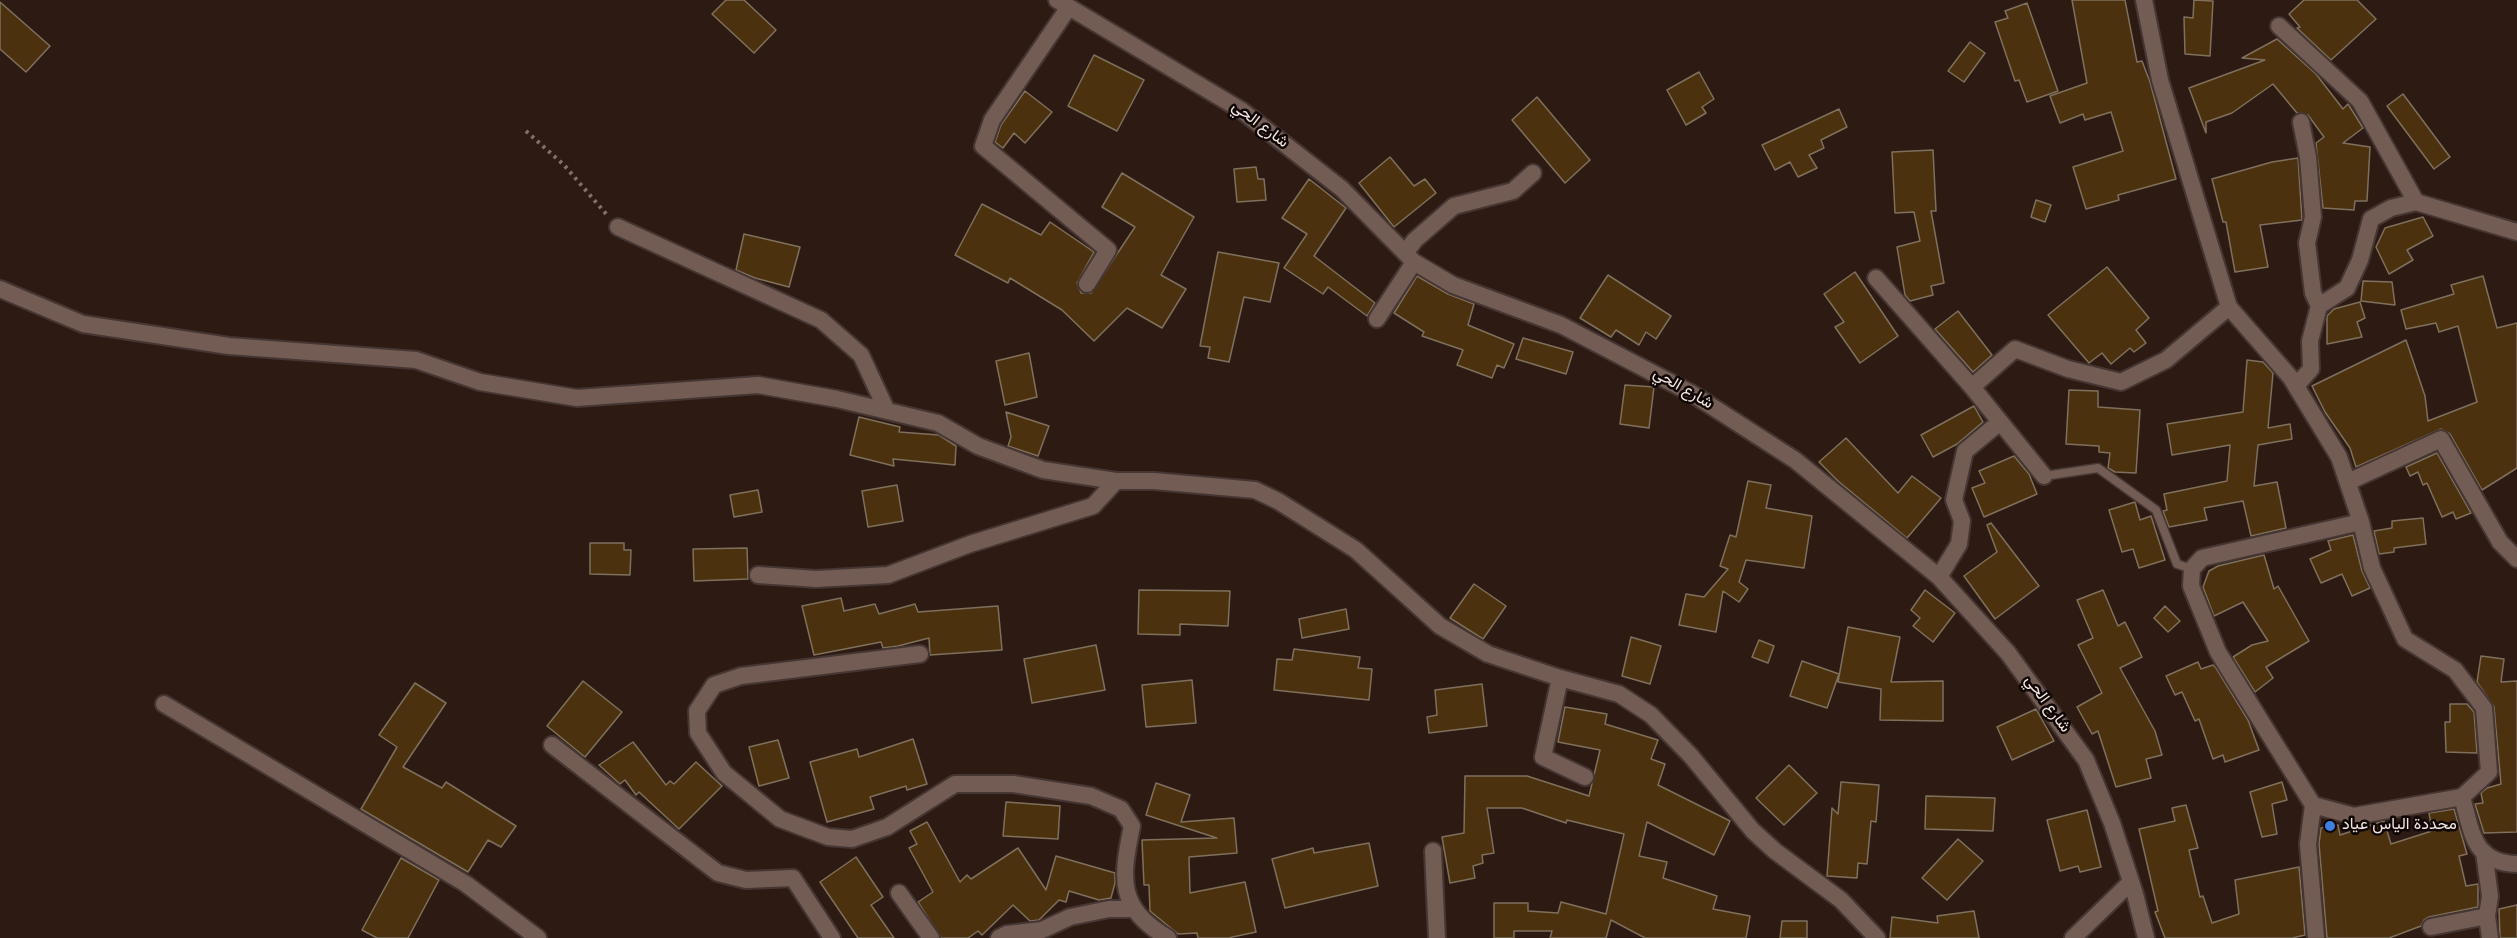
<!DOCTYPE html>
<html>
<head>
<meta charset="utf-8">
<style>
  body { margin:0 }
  canvas { display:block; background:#2d1a13 }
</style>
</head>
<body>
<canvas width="2517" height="938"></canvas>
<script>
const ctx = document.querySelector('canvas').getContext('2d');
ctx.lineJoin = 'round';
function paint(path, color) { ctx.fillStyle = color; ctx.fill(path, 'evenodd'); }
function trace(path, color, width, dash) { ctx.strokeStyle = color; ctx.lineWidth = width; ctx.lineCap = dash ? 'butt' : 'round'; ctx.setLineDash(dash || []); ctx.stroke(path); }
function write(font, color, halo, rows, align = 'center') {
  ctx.font = font + ' Georgia,Vazirmatn,serif'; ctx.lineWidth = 5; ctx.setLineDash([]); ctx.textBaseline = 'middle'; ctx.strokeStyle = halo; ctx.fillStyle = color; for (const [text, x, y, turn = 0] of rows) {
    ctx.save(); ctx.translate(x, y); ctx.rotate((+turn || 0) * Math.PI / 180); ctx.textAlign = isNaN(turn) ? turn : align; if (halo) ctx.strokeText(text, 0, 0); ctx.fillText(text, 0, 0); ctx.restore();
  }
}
const building = new Path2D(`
  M726,0H744L776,30L754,53L712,14Z
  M2072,0H2125L2137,62L2142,61L2150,82L2176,179L2118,195L2119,200L2086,209L2073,167L2123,151L2111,112L2085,120L2083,114L2060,123L2050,96L2087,83Z
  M2194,0L2213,1L2210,56L2185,54L2184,17L2193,18Z
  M2304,0H2357L2376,19L2331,60L2297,28L2300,27L2289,14Z
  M0,2L50,46L26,72L0,49Z
  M2027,3L2058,91L2027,102L2019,80L2015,81L1995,22L2008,18L2005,11Z
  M2277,39L2316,74L2343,109L2348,104L2363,128L2343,143L2370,147L2367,201H2355L2354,210L2323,208L2316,143L2324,137L2308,115L2297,113L2273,84L2232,113L2206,122V133L2189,88L2265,60L2242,58Z
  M1970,42L1985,53L1964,82L1948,71Z
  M1094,55L1144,80L1117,131L1068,106Z
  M1699,72L1714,99L1702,107L1706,113L1686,125L1667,90Z
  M1025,91L1052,112L1025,143L1014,133L1003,148L995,142L1001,125Z
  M2403,94L2450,157L2434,169L2387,106Z
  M1537,97L1590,160L1565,183L1512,120Z
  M1839,109L1847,127L1821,140L1824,148L1809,155L1817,168L1798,177L1790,162L1775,170L1762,145Z
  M1933,150L1936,211H1931L1944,283L1931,286L1933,295L1910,301L1905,295L1897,247L1920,241L1914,212L1895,213L1892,152Z
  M1390,157L1414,186L1425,179L1436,193L1394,227L1359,183Z
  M2298,158L2302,220L2260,225L2268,267L2235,272L2226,222H2223L2212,179L2272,162Z
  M1256,167L1258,179H1264L1266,200L1237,202L1234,169Z
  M1122,173L1194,217L1161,275L1186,289L1162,328L1127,308L1094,341L1062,310L1010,278L1008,283L955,255L982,204L1041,235L1050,222L1094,252L1077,283L1081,293H1091L1135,227L1102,207Z
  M1309,179L1346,208L1314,256L1375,303L1367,316L1328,287L1323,294L1284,268L1307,234L1282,218Z
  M2036,200L2051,205L2045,222L2031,217Z
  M2423,217L2433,236L2407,250L2413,260L2389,274L2376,247L2385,228Z
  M744,234L800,247L789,287L755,278L736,270Z
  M1218,252L1279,263L1270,302L1244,297L1229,362L1208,358L1210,347L1200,346Z
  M2107,267L2149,318L2136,330L2146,343L2134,352L2130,348L2111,364L2102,353L2089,363L2048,315Z
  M1855,272L1898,336L1860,363L1835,327L1844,322L1824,294Z
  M1608,275L1671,316L1656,339L1646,332L1639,345L1616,330L1611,337L1580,318Z
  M1417,276L1448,294L1474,304L1468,325L1514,344L1504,368L1497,365L1492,378L1457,365L1463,350L1422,336L1424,332L1394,313Z
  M2483,276L2497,328L2517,323V468L2482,490L2450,434L2441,429L2356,467L2350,448L2325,412L2312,386L2406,340L2425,396L2428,421L2477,402L2458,326L2439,332L2436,323L2406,329L2401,310L2454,294L2451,285Z
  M2363,281L2392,282L2395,305L2361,301Z
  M2360,302L2365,318L2357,322L2362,337L2327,344V316L2334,309Z
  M1958,311L1992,355L1973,372L1935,329Z
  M1523,338L1573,352L1566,374L1516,359Z
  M1029,353L1037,397L1005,405L996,361Z
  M2247,360L2263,362L2273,373L2268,428L2290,424L2292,439L2258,445L2254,486L2277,482L2286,528L2251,536L2243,501L2204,508L2207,520L2169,527L2163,511L2167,510L2164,494L2227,481L2230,445L2172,455L2167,424L2243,412Z
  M1625,385L1654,387L1649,428L1620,424Z
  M2069,390L2098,391V407L2140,410L2136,473L2115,472L2108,468L2110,453L2099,452V446L2066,444Z
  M1974,406L1983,422L1957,444L1933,457L1921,435Z
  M1006,412L1049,426L1038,456L1008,446L1011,437Z
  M859,417L900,427L899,432L939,435L956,446L955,465L893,459L894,466L850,455Z
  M1846,438L1898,493L1912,476L1941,498L1907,538L1838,481L1819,462Z
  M2437,453L2471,513L2456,519L2453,512L2442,517L2427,483L2423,485L2418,472L2410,476L2406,467Z
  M2014,456L2029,474L2037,494L1984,517L1972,488L1985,483L1979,471Z
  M1748,481L1771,485L1766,508L1812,516L1804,568L1746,560L1739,582L1748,589L1739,602L1723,591L1716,632L1679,625L1686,594L1704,597L1728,569L1720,566L1730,535L1736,537Z
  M897,485L903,521L868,527L862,491Z
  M758,490L762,512L734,517L730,495Z
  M2135,502L2140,520L2151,516L2165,560L2139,568L2133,549L2122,552L2109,510Z
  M2423,518L2426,544L2394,548V552L2379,554L2374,531L2392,528V521Z
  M1991,523L2039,586L1995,619L1964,576L1997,552L1987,525Z
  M2353,535L2362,571L2370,588L2352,596L2342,574L2321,583L2310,559L2331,550L2328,541Z
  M590,543H624V550H631L630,575L590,574Z
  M747,548L748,579L694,581L693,549Z
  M2264,555L2274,589L2278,586L2309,641L2266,667L2273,678L2255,692L2233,657L2252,645L2268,641L2243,602L2214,616L2203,587L2209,571L2218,566Z
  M1474,584L1506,606L1483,639L1450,618Z
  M1139,590L1230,591L1228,626L1180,624V635L1138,634Z
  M1925,590L1955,613L1933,642L1913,626L1920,618L1911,610Z
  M2103,590L2118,626L2125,622L2142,657L2120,668L2155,731L2162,755L2146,759L2151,778L2116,787L2098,731L2092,734L2077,707L2102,693L2078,645L2093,638L2077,600Z
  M841,598L844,611L875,604L879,614L915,604L918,612L998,606L1002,650L930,655L929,638L898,646L883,648L881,642L814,655L802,606Z
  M2165,606L2180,621L2168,632L2154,618Z
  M1346,609L1349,629L1302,638L1299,619Z
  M1848,627L1900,637L1891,682L1943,681V721L1880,720L1881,689L1838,682Z
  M1631,637L1661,646L1650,684L1622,676Z
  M1759,640L1774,646L1768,663L1752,657Z
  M1096,645L1105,690L1032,703L1024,659Z
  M1294,649L1360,657L1358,668L1372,669L1369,700L1274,690L1277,659L1292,660Z
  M2481,656L2504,659L2501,682L2517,681V832L2484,833L2475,804L2483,803L2481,793L2487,788L2501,784L2494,707L2477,682Z
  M1802,661L1839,674L1827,708L1790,696Z
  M2198,662L2201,669L2213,665L2216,668L2248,720L2259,750L2225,762L2223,755L2213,759L2199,719L2195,721L2182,692L2175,695L2166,676Z
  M1192,680L1196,723L1146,727L1142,685Z
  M583,681L622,712L585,757L547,726Z
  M415,683L446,703L403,767L442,788L446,782L516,826L501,847L488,840L468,872L361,809L397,747L379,735Z
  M1482,684L1487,726L1429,733L1427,717L1437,715L1435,690Z
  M2450,704H2467L2474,712L2477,753L2446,752L2445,722H2450Z
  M1565,707L1607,714L1605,724L1658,740L1651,759L1665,764L1658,785L1730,821L1714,855L1647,822L1639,856L1667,862L1663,878L1717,896L1713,909L1750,916L1746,938H1645L1611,920L1606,938H1550L1552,931H1514V938H1494V903H1528V911L1558,913L1561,902L1606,914L1624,834L1567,820L1566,823L1522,808H1487L1494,853L1482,855L1483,863L1473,866L1475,878L1450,883L1442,837L1464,833L1465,776H1527L1589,796L1600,750L1558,742Z
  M2036,709L2054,741L2012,760L1997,727Z
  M913,739L927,784L907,790L906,786L870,797L874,809L827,822L810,762L857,749L859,757Z
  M778,740L789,778L759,786L749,747Z
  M633,742L666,785L670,781L674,784L696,762L722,786L679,829L639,792L636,795L625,780L620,784L599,765Z
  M1789,765L1817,793L1784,825L1756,798Z
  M1841,782L1879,785L1876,822L1871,821L1867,864L1858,863L1857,878L1827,876L1832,808L1838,814Z
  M2282,782L2287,800L2272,804L2277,834L2262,837L2250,792Z
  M1156,783L1190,795L1181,822L1234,818L1237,853L1189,857L1190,893L1245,882L1256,932L1228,938H1198L1197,933L1178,934L1150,911L1149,885H1144L1142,840L1217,838L1146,815Z
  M1926,796L1995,798L1993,831L1925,829Z
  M1006,802L1060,806L1058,839L1003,836Z
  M2186,805L2198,848L2189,850L2200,897L2203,896L2212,923L2239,914L2235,880L2299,867L2305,935L2292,938H2165L2155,912L2158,911L2139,829L2175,821L2172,808Z
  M2454,809L2467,854L2459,856L2466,886L2478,884V907L2429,917L2424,920L2421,926L2389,938H2327L2319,844L2321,828L2338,825L2340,835L2384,821L2391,844L2432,831L2429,813Z
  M2087,810L2101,867L2080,872L2078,866L2060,871L2047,820Z
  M927,822L960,882L967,875L971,879L1018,848L1046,890L1056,856L1115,873V883L1111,898L1099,900L1069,891L1066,902L1059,900L1039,920L1030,921L1013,905L982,935L978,931L968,938H941L918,902L933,892L909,848L917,844L910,831Z
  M1958,839L1983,861L1947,900L1922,878Z
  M1369,843L1378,886L1285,908L1272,859L1313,848L1314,853Z
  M856,857L883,897L871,905L894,938H858L820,882Z
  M401,858L439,880L408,938H377L362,930Z
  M2517,905V938H2500L2499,909Z
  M1974,911L1979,938H1890L1892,917L1938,923L1937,916Z
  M1782,921H1807V938H1780Z`);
const path = new Path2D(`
  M526,131L564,165L607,215`);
const service = new Path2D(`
  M2044,476L2098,468L2156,510L2177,564L2192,569`);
const minor = new Path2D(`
  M1057,0L1241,110L1342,189L1414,262L1453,285L1561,325L1691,393L1795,460L1939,577L2008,653L2086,760L2112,823L2135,894L2146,938
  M2144,0L2160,80L2229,307L2291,378L2339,457L2361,522L2372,568L2405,639L2455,670L2484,708L2489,772L2462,797C2472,832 2473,863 2517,864
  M1069,7L992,120L983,146L1108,250L1087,284
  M2279,26L2360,101L2416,202
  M2301,122L2308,157L2313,217L2307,243L2313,293L2319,306
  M618,227L821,320L861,355L887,411
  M1405,253L1415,240L1454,206L1513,191L1533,173
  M1876,278L1972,387L2044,476
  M0,289L83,324L229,346L416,360L480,382L577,398L758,385L837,399L938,423L978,446L1043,470L1116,481H1154L1255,490L1278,501L1356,550L1440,626L1488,654L1560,678L1619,694L1651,715L1691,756L1753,831L1775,851L1841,900L1877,938
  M1377,319L1414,262
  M2296,386L2311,369L2310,341L2319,306L2347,288L2360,260L2371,219L2391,208L2416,202L2517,232
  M1972,387L2015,349L2068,369L2121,382L2166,360L2229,307
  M2348,482L2441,439L2500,542L2517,559
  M758,575L816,579L888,575L970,544L1093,506L1116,481
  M1939,577L1959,544L1962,521L1954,500L1965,451L2000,422
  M920,654L741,676L714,685L697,711L698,733L724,773L780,819L828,837L852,839L887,827L955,784H1013L1091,796L1121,809L1132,826C1121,879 1117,908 1168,938
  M1560,678L1543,757L1585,777
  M164,704L466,884L538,938
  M552,745L718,873L746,880L793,878L832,938
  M2313,805L2354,816L2462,797
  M1433,851L1437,938
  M2484,852L2490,896L2487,916L2490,938
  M899,893L931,938
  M2431,927L2487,916
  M999,938L1007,934L1042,930L1070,917L1109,909H1133
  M2073,938L2131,882
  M2316,938L2308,844L2313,805L2218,652L2191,586L2192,569L2202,558L2361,522`);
const markers = [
  [2330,826,6,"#3f7fe0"]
];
const streetNames = [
  ["شارع الحي",1259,126,37],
  ["شارع الحي",1682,390,30],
  ["شارع الحي",2046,705,54]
];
const poiNames = [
  ["محددة الياس عياد",2342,826]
];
paint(building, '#4b310d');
trace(building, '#7f705d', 1.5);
trace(service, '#453633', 11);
trace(minor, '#453633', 20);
trace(path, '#81716a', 4, [3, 4.5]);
trace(service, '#735c53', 8);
trace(minor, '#735c53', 16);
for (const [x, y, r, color] of markers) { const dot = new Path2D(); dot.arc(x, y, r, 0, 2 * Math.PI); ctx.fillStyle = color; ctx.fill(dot); trace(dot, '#0f0705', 2); }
write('16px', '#f4e6e1', '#0f0705', streetNames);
write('16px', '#f4e6e1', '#0f0705', poiNames, 'left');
</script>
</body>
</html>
